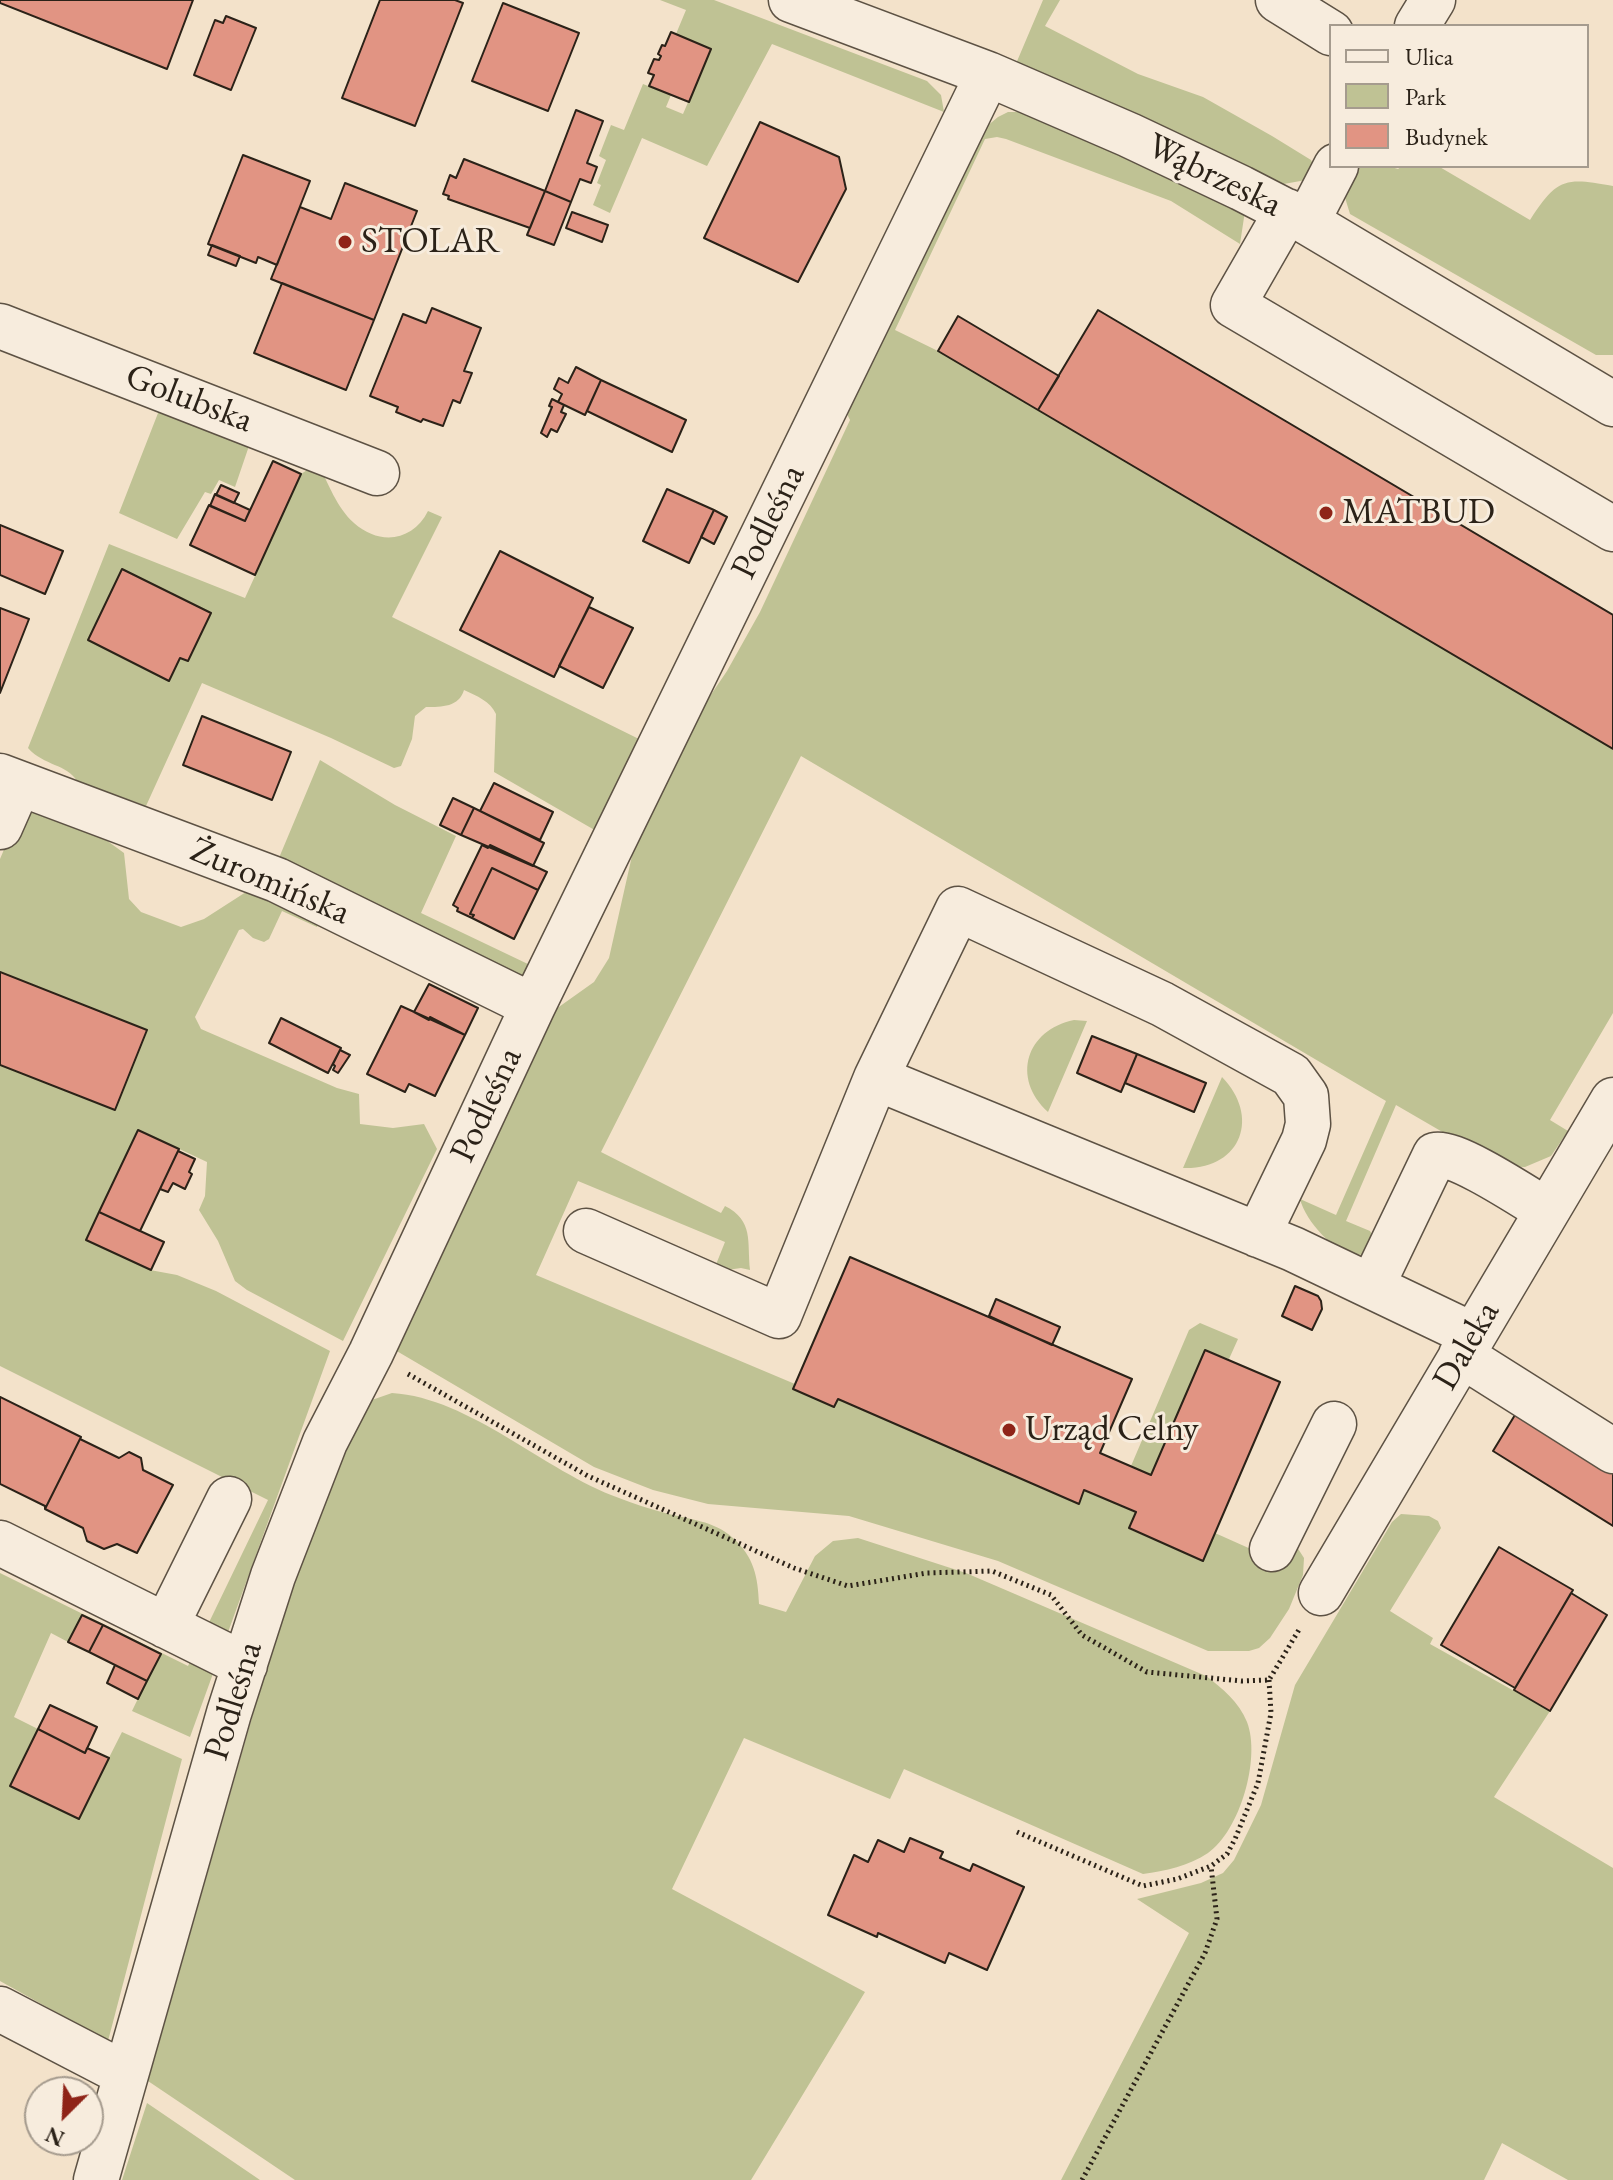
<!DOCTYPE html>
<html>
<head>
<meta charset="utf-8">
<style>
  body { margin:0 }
  #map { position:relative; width:1613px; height:2180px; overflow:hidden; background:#f3e2ca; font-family:"EB Garamond",serif }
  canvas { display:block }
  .legend { position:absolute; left:1329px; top:24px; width:260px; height:144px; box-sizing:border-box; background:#f7ecdd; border:2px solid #a59b8e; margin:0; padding:10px 14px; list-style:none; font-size:24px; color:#2b2218 }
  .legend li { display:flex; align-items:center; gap:16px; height:40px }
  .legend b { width:40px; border:2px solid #a59b8e }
  .north { position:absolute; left:24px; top:2076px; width:80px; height:80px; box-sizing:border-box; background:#f7ecdd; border:2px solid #a59b8e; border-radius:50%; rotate:204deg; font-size:22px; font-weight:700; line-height:32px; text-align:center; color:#2b2218 }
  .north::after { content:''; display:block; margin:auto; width:28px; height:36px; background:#8f2418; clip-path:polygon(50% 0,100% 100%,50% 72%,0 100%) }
</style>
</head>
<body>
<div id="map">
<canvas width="1613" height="2180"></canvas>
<ul class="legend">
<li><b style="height:10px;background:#f7ecdd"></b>Ulica</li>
<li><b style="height:22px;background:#bfc294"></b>Park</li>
<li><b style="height:22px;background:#e19483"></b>Budynek</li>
</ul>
<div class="north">N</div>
</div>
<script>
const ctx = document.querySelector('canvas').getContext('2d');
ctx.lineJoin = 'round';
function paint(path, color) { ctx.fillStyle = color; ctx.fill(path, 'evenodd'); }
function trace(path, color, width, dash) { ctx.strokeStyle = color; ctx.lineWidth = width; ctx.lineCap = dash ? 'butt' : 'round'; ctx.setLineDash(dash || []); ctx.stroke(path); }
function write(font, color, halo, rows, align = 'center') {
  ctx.font = font + ' "EB Garamond",serif'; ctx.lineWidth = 6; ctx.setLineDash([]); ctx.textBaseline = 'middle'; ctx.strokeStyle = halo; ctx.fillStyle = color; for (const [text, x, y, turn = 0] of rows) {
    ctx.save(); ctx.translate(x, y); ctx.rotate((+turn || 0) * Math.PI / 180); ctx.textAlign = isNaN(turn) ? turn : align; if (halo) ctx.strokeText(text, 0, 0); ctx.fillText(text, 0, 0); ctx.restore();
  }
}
const green = new Path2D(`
  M660,0H714L927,81L941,95L944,112L772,44L707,166L642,138L610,213L593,205L601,185L597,183L606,160L599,156L611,125L624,130L643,84L671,95L666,107L683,114L711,49L676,34L686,10Z
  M1043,0H1060L1045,26L1138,74L1203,97L1272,136L1311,160L1315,168L1306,180L1278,185L1015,66Z
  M1008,112H1020L1034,116L1245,211L1240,244L1171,201L1006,139L997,137L985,139L895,330L938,351L1613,749V1013L1550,1120L1568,1131L1551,1156L1525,1167L1501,1166L1396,1105L1346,1221L1370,1231L1373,1236L1367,1254C1340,1261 1306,1223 1300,1199L1336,1215L1386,1101L801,756L601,1152L721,1213L725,1206C754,1221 747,1241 750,1270L741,1268L713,1272L725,1242L578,1181L536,1275L795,1384L793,1389L834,1407L838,1399L1078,1504L1084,1490L1136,1512L1129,1529L1202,1560L1215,1533L1253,1550L1295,1544L1304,1558L1303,1575L1289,1609L1270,1638L1259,1648L1249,1651H1208L998,1561L849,1516L708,1504L653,1490L594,1467L395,1350L545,1028L556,1009L594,982L609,958L634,847L689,727L727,671L760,612L850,420L847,414L855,391L986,127L998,117Z
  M1351,166H1388L1398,169L1402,166H1438L1530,220C1557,178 1565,177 1613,186V355H1596L1350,214L1343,191Z
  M160,408L250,443L235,487L219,480L211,494L205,492L177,539L119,513Z
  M318,463C328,483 337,508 354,523C380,546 413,541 428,511L442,517L392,617L643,741L598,832L494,772L496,714C490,701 477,696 464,690C459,707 442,707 426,707L415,716L412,739L401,766L394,768L331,738L202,683L146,806L77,781C67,764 44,766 28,748L109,544L245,598L301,474Z
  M320,760L395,805L456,836L421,913L530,965L522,979L276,865Z
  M22,807L106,840L124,853L129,899L141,912L181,927L204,919L246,892L255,891L321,917L317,927L282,911L269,939L264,942L253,938L243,929L239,930L195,1017L201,1029L337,1088L359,1094L360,1124L393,1128L424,1124L437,1149L343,1341L247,1290L235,1281L218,1241L199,1210L205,1196L207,1162L139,1130L86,1240L150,1270L177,1275L216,1291L330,1351L190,1737L132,1711L160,1653L82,1615L68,1642L51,1633L14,1717L38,1729L10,1786L78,1819L122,1732L182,1759L108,2041L0,1981V1573L188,1666L268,1500L0,1366V859Z
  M1074,1020L1087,1021L1048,1112C1011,1078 1026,1030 1074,1020Z
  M1222,1077C1261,1117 1241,1170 1183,1168Z
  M1200,1323L1238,1339L1229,1359L1205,1350L1151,1475L1131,1466L1189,1330Z
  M392,1393C471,1398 544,1471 619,1498C634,1504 650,1509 665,1513C690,1520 713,1520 733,1538C754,1557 758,1577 759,1604L786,1612L815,1556L833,1541L858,1538L966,1573L1206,1676C1222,1688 1239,1702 1247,1722C1261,1758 1240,1831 1208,1853C1189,1866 1165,1871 1143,1874L904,1769L890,1799L744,1738L672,1889L865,1992L751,2180H295L148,2081L304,1536L369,1401Z
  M1401,1514L1429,1516L1438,1521L1441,1528L1390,1611L1433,1638L1430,1644L1550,1711L1494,1797L1613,1868V2180H1568L1502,2143L1484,2180H1061L1189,1933L1137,1899L1201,1883L1223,1873L1234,1860L1261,1805L1295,1685L1392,1522Z
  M147,2103L260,2180H122Z`);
const building = new Path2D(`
  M0,0H193L167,69L0,3Z
  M380,0H455L463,3L415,126L342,98Z
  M503,3L579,33L548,111L472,81Z
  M226,16L256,28L231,90L194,75L215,20L223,23Z
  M671,32L711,49L689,102L649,86L654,75L648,73L654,59L659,60L661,56L658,54L662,45L665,46Z
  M576,110L603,121L587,163L597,167L591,183L580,179L571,202L545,191Z
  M760,122L839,157L846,189L798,282L704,238Z
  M243,155L310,181L277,265L258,257L256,263L208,244Z
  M464,159L545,191L530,228L448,199L449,196L443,194L450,175L456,178Z
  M345,183L417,211L374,320L271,279L300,207L331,219Z
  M545,191L571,202L554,245L527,235Z
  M572,212L608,225L602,242L566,228Z
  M212,245L240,256L236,266L208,255Z
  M282,283L374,320L346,390L254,353Z
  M432,308L481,328L464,371L472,373L460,403L453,400L443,426L423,419L421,422L396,412L398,407L370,396L403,314L426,323Z
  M1098,310L1613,615V749L1038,410Z
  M958,316L1059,376L1038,410L938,351Z
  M576,367L601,380L585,415L558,402L562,394L554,389L559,378L568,383Z
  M601,380L686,420L672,452L587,411Z
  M552,399L564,405L561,412L566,414L557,432L551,429L547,437L541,433L552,407L549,406Z
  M273,461L301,474L255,575L190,545L209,505L245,521Z
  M221,485L239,493L234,503L216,495Z
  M667,489L714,510L689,563L643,541Z
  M215,494L250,510L245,521L210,506Z
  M714,510L727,517L714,544L701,537Z
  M0,525L63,551L45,594L0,575Z
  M500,551L593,598L554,677L460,630Z
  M122,569L211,613L188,661L180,658L169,681L88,640Z
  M589,607L633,628L603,688L559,666Z
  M0,608L29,619L0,693Z
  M202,716L291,752L272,800L183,765Z
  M494,783L553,812L540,840L480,811Z
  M453,798L474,808L461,835L440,825Z
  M474,808L544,843L533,866L461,835Z
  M482,845L488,848L490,845L547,872L538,890L492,868L470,914L474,915L472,918L457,911L458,908L453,905Z
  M492,868L538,890L514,939L472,918L474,915L470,914Z
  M0,972L147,1030L115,1110L0,1065Z
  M429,984L478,1008L465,1035L430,1017L429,1020L414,1012Z
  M401,1006L465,1035L435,1096L409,1084L405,1092L367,1074Z
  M281,1018L341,1048L328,1073L269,1043Z
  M1092,1036L1137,1054L1121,1092L1077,1073Z
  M340,1050L350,1055L338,1073L333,1070L335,1066L333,1064Z
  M1137,1054L1206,1083L1194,1112L1125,1083Z
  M138,1130L179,1149L140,1231L99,1212Z
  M178,1151L195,1159L189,1172L192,1174L185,1189L173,1183L168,1192L160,1189Z
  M99,1212L164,1242L151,1270L86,1240Z
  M850,1257L1132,1379L1100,1453L1151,1475L1205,1350L1280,1382L1203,1561L1129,1528L1136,1512L1084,1490L1079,1504L838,1399L834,1407L793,1389Z
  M1295,1286L1318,1296L1321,1301L1322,1309L1312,1330L1282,1316Z
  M996,1299L1060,1327L1052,1345L989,1316Z
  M0,1397L81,1437L45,1509V1506L0,1484Z
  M1518,1410L1613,1468V1526L1493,1451Z
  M80,1439L119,1458L129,1452L141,1458L143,1470L173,1485L137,1553L117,1544L104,1549L87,1541L83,1528L45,1509Z
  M1499,1547L1573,1590L1515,1688L1441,1645Z
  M1571,1593L1607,1615L1550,1711L1514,1690Z
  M82,1615L103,1625L89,1652L68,1642Z
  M103,1625L161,1654L147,1681L89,1652Z
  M115,1665L147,1681L138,1699L107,1683Z
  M50,1705L97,1727L85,1753L38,1729Z
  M38,1729L85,1753L87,1748L109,1758L79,1819L10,1786Z
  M910,1838L943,1852L940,1858L970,1871L973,1864L1024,1887L987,1970L949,1953L945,1963L878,1933L877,1937L828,1915L854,1855L868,1862L878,1840L904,1852Z`);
const path = new Path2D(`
  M408,1374L588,1476L794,1568L848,1586L927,1573L992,1571L1051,1595L1082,1635L1147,1672L1242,1681L1269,1680L1300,1628
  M1017,1832L1143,1886L1177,1879L1211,1866L1227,1854L1235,1839L1258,1783L1271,1713L1269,1680
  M1082,2180L1205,1953L1217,1919L1211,1866`);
const minor = new Path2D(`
  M791,0L988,74L1129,135L1241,188L1307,222L1613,404
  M1278,0L1331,33
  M1417,26L1433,0
  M1287,211L1233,305L1613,529
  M1307,222L1336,166
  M0,326L377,473
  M0,776L277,880L533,1006
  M0,827L19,784
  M876,1078L958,909L1162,1004L1291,1075L1306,1096L1308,1124L1304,1140L1258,1235
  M586,1231L779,1316L876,1078L1293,1249L1473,1335
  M1372,1286L1435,1155C1454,1150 1526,1198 1546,1210
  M1461,1355L1613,1451
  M0,1543L245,1665
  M1272,1549L1334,1424
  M1321,1593L1613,1100
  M166,1626L229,1499
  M0,2009L125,2074
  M96,2180L229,1713L273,1576L325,1442L371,1353L533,1006L988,74`);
const markers = [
  [345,242,8,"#8f2418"],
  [1326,513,8,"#8f2418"],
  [1009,1430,8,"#8f2418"]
];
const streetNames = [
  ["Wąbrzeska",1214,176,26],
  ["Golubska",189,399,21],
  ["Podleśna",769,522,-64],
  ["Żuromińska",270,882,23],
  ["Podleśna",487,1105,-65],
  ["Daleka",1467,1346,-60],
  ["Podleśna",234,1701,-73]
];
const poiNames = [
  ["STOLAR",361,242],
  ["MATBUD",1342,513],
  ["Urząd Celny",1025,1430]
];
paint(green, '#bfc294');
paint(building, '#e19483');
trace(building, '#2b2218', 2);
trace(minor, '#5d5244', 47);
trace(path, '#2b2218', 5, [2, 4]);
trace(minor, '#f7ecdd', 44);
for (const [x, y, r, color] of markers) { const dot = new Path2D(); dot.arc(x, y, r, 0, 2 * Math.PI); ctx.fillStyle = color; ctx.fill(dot); trace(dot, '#f7ecdd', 3); }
write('36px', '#2b2218', '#f7ecdd', streetNames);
write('36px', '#2b2218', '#f7ecdd', poiNames, 'left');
</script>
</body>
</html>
